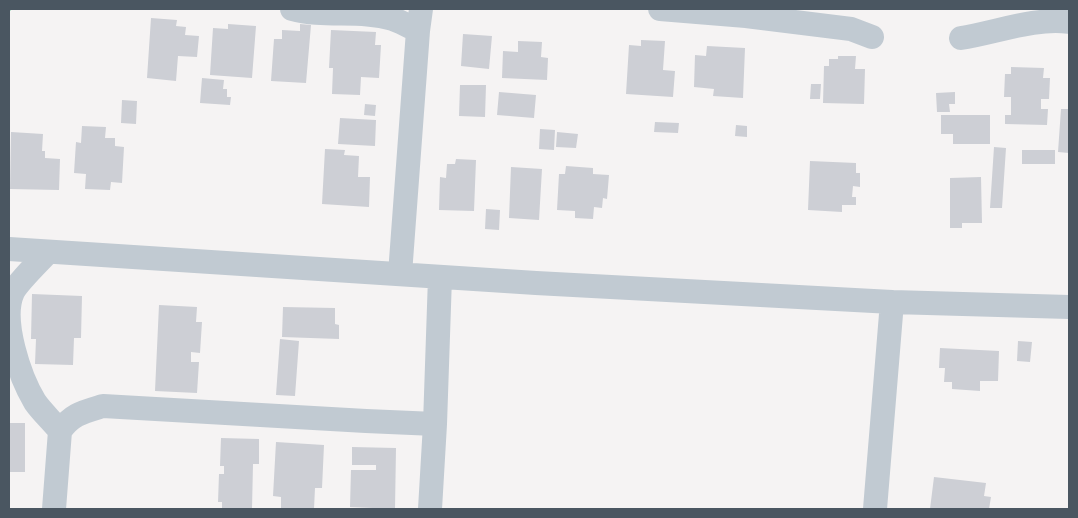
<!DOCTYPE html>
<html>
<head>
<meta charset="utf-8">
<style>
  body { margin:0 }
  #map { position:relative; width:1078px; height:518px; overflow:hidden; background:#f5f3f3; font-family:"DejaVu Sans",sans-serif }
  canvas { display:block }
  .frame { position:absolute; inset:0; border:10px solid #4a5661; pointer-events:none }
</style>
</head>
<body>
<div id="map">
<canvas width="1078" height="518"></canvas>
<div class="frame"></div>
</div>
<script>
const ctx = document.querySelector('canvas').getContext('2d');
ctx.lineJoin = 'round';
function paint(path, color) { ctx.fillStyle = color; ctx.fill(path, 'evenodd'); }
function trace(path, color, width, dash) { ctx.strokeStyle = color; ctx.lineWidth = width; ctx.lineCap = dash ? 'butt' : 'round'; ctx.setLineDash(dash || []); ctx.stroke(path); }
const building = new Path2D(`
  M151,18L177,20L176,26L186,27L185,35L199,36L197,57L178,56L176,81L147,78Z
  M228,24L256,26L252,78L210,75L213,28L228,29Z
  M300,24L311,25L306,83L271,81L274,39H282V30L300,31Z
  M331,30L376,32L375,45H381L379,78L361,77L360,95L332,94L333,68H329Z
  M463,34L492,36L489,69L461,66Z
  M641,40L665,41L663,70L675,71L673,97L626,94L629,45L641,46Z
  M518,41L542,42L541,57L548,58L547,80L502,78L503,51L518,52Z
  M707,46L745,48L743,98L713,96L714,89L694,87L695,55L706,56Z
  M838,56H856L855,69H865L864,104L823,103L824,66H829V59H838Z
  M1011,67L1044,68L1043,78H1050L1049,99H1041V109H1048L1047,125L1005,124V115H1011V97H1004L1005,74H1011Z
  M202,78L224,80L223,89H227V97H231L230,105L200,103Z
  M811,84H821L820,99H810Z
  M460,85H486L485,117L459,116Z
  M499,92L536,95L534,118L497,115Z
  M955,92V104H949L950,112H937L936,93Z
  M122,100L137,101L136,124L121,123Z
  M365,104L376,105L375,116L364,115Z
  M1061,109H1069V153L1058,152Z
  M941,115H990V144H953V134H941Z
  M340,118L376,120L375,146L338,144Z
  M655,122L679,123L678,133L654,132Z
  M736,125L747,126V137L735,136Z
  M82,126L106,127L105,138H115V146L124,147L122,183L111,182L110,190L85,189L86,174L74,173L76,142L81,143Z
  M540,129L555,130L554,150L539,149Z
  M11,132L43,134L42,151H45V158L60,159L59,190L10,189Z
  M557,132L578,134L576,148L556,147Z
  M994,147L1006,148L1002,208H990Z
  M325,149L345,150L344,155L359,156L358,177H370L369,207L322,204Z
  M1022,150H1055V164H1022Z
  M456,159L476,160L474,211L439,210L440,177L446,178L447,164H455Z
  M810,161L856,163V173H860V187L853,186L852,197H856V205H842V212L808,210Z
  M566,166L593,168V174L609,175L607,199L603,198L602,208L594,207L593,219L575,218V211L557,210L559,174H565Z
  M511,167L542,169L539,220L509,218Z
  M981,177L982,223H962V228H950V178Z
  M486,209L500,210L499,230L485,229Z
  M32,294L82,296L81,338H74L73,365L35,364L36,339H31Z
  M159,305L197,307L196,322H202L200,353L191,352V362H199L197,393L155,391Z
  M283,307L335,308V324L339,325V339L282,337Z
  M280,339L299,341L295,396L276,395Z
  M1018,341L1032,342L1030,362L1017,361Z
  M940,348L999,351L998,381H980V391L952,389V382H944L945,368H939Z
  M9,423H25V472H9Z
  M221,438L259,439V464H253L252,509H222V502H218L219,474H224V466H220Z
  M276,442L324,445L322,488H315L314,509H281V497L273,496Z
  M352,447L396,448L395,509L350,507L351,470H376V465H352Z
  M934,477L986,483L984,496L991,497L989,509H930Z`);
const path = new Path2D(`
  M9,9H11`);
const minor = new Path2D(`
  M292,9C325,18 360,9 393,19C402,22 410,27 418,31
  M660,9L746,16L851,29L872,37
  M961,38C994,33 1036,17 1069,22
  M9,249L536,283L892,302L1069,307
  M48,252C40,261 18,282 13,292C0,320 20,377 35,402C42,412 52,421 60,431
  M400,274L418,31L421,9
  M54,509L60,431C72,414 83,412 103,406L366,421L435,424
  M430,509L435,424L440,277
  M875,509L892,302`);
paint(building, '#cdcfd5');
trace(path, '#7ad0a6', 3, [4, 2.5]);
trace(minor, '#c1cad2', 24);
</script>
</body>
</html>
